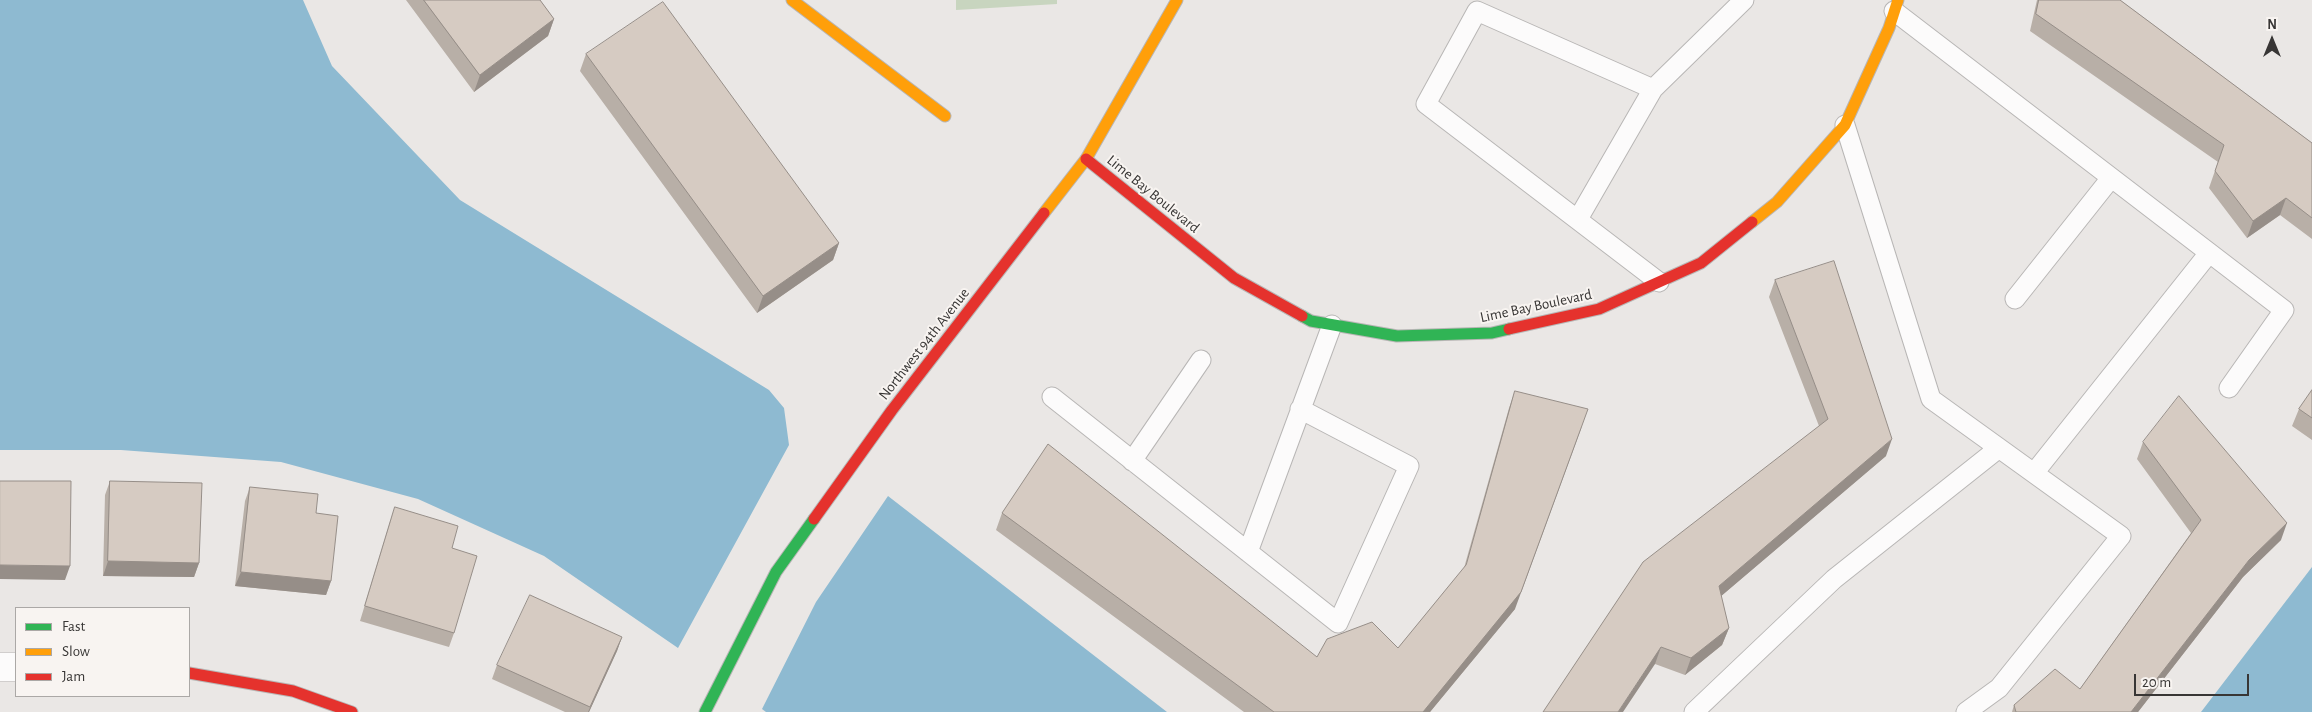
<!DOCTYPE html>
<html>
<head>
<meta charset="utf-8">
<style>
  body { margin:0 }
  #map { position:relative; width:2312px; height:712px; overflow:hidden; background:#eae7e5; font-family:"Alegreya Sans",sans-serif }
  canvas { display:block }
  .legend { position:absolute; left:15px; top:607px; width:175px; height:90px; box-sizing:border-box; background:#f8f4f1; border:1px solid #aba8a6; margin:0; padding:6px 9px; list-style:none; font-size:15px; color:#383635 }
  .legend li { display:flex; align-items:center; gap:10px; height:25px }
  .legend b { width:25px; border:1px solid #aba8a6 }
  .north { position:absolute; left:2247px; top:15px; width:50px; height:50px; -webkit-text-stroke:4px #f8f4f1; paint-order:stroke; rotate:0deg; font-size:14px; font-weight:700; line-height:20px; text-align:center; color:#383635 }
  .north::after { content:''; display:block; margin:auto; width:18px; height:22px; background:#383635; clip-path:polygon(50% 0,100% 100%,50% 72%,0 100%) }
  .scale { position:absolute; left:2134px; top:674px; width:115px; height:22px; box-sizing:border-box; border:2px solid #383635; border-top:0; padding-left:6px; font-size:15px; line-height:18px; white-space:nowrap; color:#383635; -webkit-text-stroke:4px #f8f4f1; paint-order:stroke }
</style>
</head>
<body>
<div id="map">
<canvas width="2312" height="712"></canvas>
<ul class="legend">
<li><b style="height:6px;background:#30b455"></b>Fast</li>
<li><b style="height:6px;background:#ff9f0a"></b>Slow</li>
<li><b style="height:6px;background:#e5322d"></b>Jam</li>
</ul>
<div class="north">N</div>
<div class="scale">20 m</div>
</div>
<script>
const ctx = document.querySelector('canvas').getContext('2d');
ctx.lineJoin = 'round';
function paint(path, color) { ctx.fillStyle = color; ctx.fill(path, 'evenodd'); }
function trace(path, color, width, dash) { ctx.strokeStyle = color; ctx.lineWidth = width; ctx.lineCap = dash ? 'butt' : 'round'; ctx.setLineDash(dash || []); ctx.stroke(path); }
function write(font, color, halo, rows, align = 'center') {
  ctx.font = font + ' "Alegreya Sans",sans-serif'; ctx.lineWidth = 4; ctx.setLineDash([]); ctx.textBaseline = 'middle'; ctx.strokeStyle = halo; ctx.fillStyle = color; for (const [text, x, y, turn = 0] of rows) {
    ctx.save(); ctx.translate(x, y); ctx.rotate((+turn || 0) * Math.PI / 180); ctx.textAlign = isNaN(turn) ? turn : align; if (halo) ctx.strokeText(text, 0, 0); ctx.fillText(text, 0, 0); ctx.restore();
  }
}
const green = new Path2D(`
  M956,0H1057V4L956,10Z`);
const water = new Path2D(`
  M0,0H303L332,66L460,200L769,390L784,408L789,445L678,648L544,556L418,499L281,462L121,450H0Z
  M888,496L1167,712H766L762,709L816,602Z
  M2312,567V712H2201Z`);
const lane = new Path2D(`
  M1894,11L2284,310L2229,388
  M1845,125L1931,399L2121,536L1999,688L1966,712
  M1578,219L1653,89
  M1659,282L1426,104L1477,11L1653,89L1744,0
  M2015,299L2111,178
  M1052,397L1338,623L1409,466L1300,409
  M1132,461L1201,360
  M2034,473L2209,253
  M1248,552L1332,325
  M1694,712L1834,579L1999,448`);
const street = new Path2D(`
  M0,667H16`);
const fast = new Path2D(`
  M1302,316L1311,321L1397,336L1492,333L1509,329
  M705,712L776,572L814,519`);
const slow = new Path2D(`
  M792,0L945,116
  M1044,213L1086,159L1177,0
  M1752,222L1777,202L1845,125L1889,28L1898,0`);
const jam = new Path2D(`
  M1086,159L1234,278L1302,316
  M1509,329L1599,309L1701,263L1752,222
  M814,519L892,410L1044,213
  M189,673L293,691L352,712`);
const wall = new Path2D(`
  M406,0H540L554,19L548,36L474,92Z
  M2037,0H2120L2312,143V239L2280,215L2247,238L2209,188L2218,162L2030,31Z
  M586,54L839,243L833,260L757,313L580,71Z
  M1775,280L1886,456L1721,596L1729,628L1722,645L1685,675L1655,664L1543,712L1819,426L1769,297Z
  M2312,390V440L2292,426L2299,409Z
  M1515,391V609L1430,712H1244L996,530L1002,513L1317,657L1398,648L1464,568L1509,408Z
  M2143,442L2281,540L2243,577L2138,712H2012L2014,705L2080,689L2191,533L2137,459Z
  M110,481L199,563L194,577L103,576L105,495Z
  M250,487L316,513L331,581L326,595L235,586L245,501Z
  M395,507L452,548L454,633L449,647L360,621L390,522Z
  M622,637L617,651L589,712H565L492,679L497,665Z`);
const shadedWall = new Path2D(`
  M554,19L548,36L474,92L480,75Z
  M2286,198L2280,215L2247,238L2253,221Z
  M839,243L833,260L757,313L763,296Z
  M1582,426L1515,609L1430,712H1423Z
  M1892,439L1886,456L1713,603L1719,586Z
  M2287,523L2281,540L2243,577L2138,712H2131L2249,560Z
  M108,561L199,563L194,577L103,576Z
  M0,565L70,566L65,580L0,579Z
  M241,572L331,581L326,595L235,586Z
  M1729,628L1722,645L1685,675L1691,658Z
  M622,637L617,651L589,712H588Z
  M1661,647L1655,664L1623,712H1618Z`);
const building = new Path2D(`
  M424,0H540L554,19L480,75Z
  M2039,0H2120L2312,143V218L2286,198L2253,221L2215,171L2224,145L2036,14Z
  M663,2L839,243L763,296L586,54Z
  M1834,261L1892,439L1719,586L1729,628L1691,658L1661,647L1618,712H1543L1643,562L1828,419L1775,280Z
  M2312,390V418L2299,409Z
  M1515,391L1588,409L1521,592L1423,712H1274L1002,513L1048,444L1317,657L1327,639L1372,622L1398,648L1466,565Z
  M2179,396L2287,523L2249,560L2131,712H2016L2014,705L2055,669L2080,689L2201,520L2143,442Z
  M0,481H71L70,566L0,565Z
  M110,481L202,483L199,563L108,561Z
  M250,487L318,494L316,513L338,516L331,581L241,572Z
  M395,507L458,526L452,548L477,556L454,633L365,606Z
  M530,595L622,637L590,707L497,665Z`);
const streetNames = [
  ["Lime Bay Boulevard",1153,194,39],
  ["Lime Bay Boulevard",1536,306,-12],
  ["Northwest 94th Avenue",924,344,-52]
];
paint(green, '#c8d5bf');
paint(water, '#8ebad1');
trace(lane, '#b8b6b5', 21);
trace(street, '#b8b6b5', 29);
trace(fast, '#b8b6b5', 13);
trace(slow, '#b8b6b5', 13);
trace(jam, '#b8b6b5', 13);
trace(lane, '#fcfbfb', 19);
trace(street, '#fcfbfb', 28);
trace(fast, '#30b455', 11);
trace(slow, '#ff9f0a', 11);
trace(jam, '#e5322d', 11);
paint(wall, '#b8afa7');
paint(shadedWall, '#968e88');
paint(building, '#d6cbc2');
trace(building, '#968e88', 1);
write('15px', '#383635', '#f8f4f1', streetNames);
</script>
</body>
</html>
